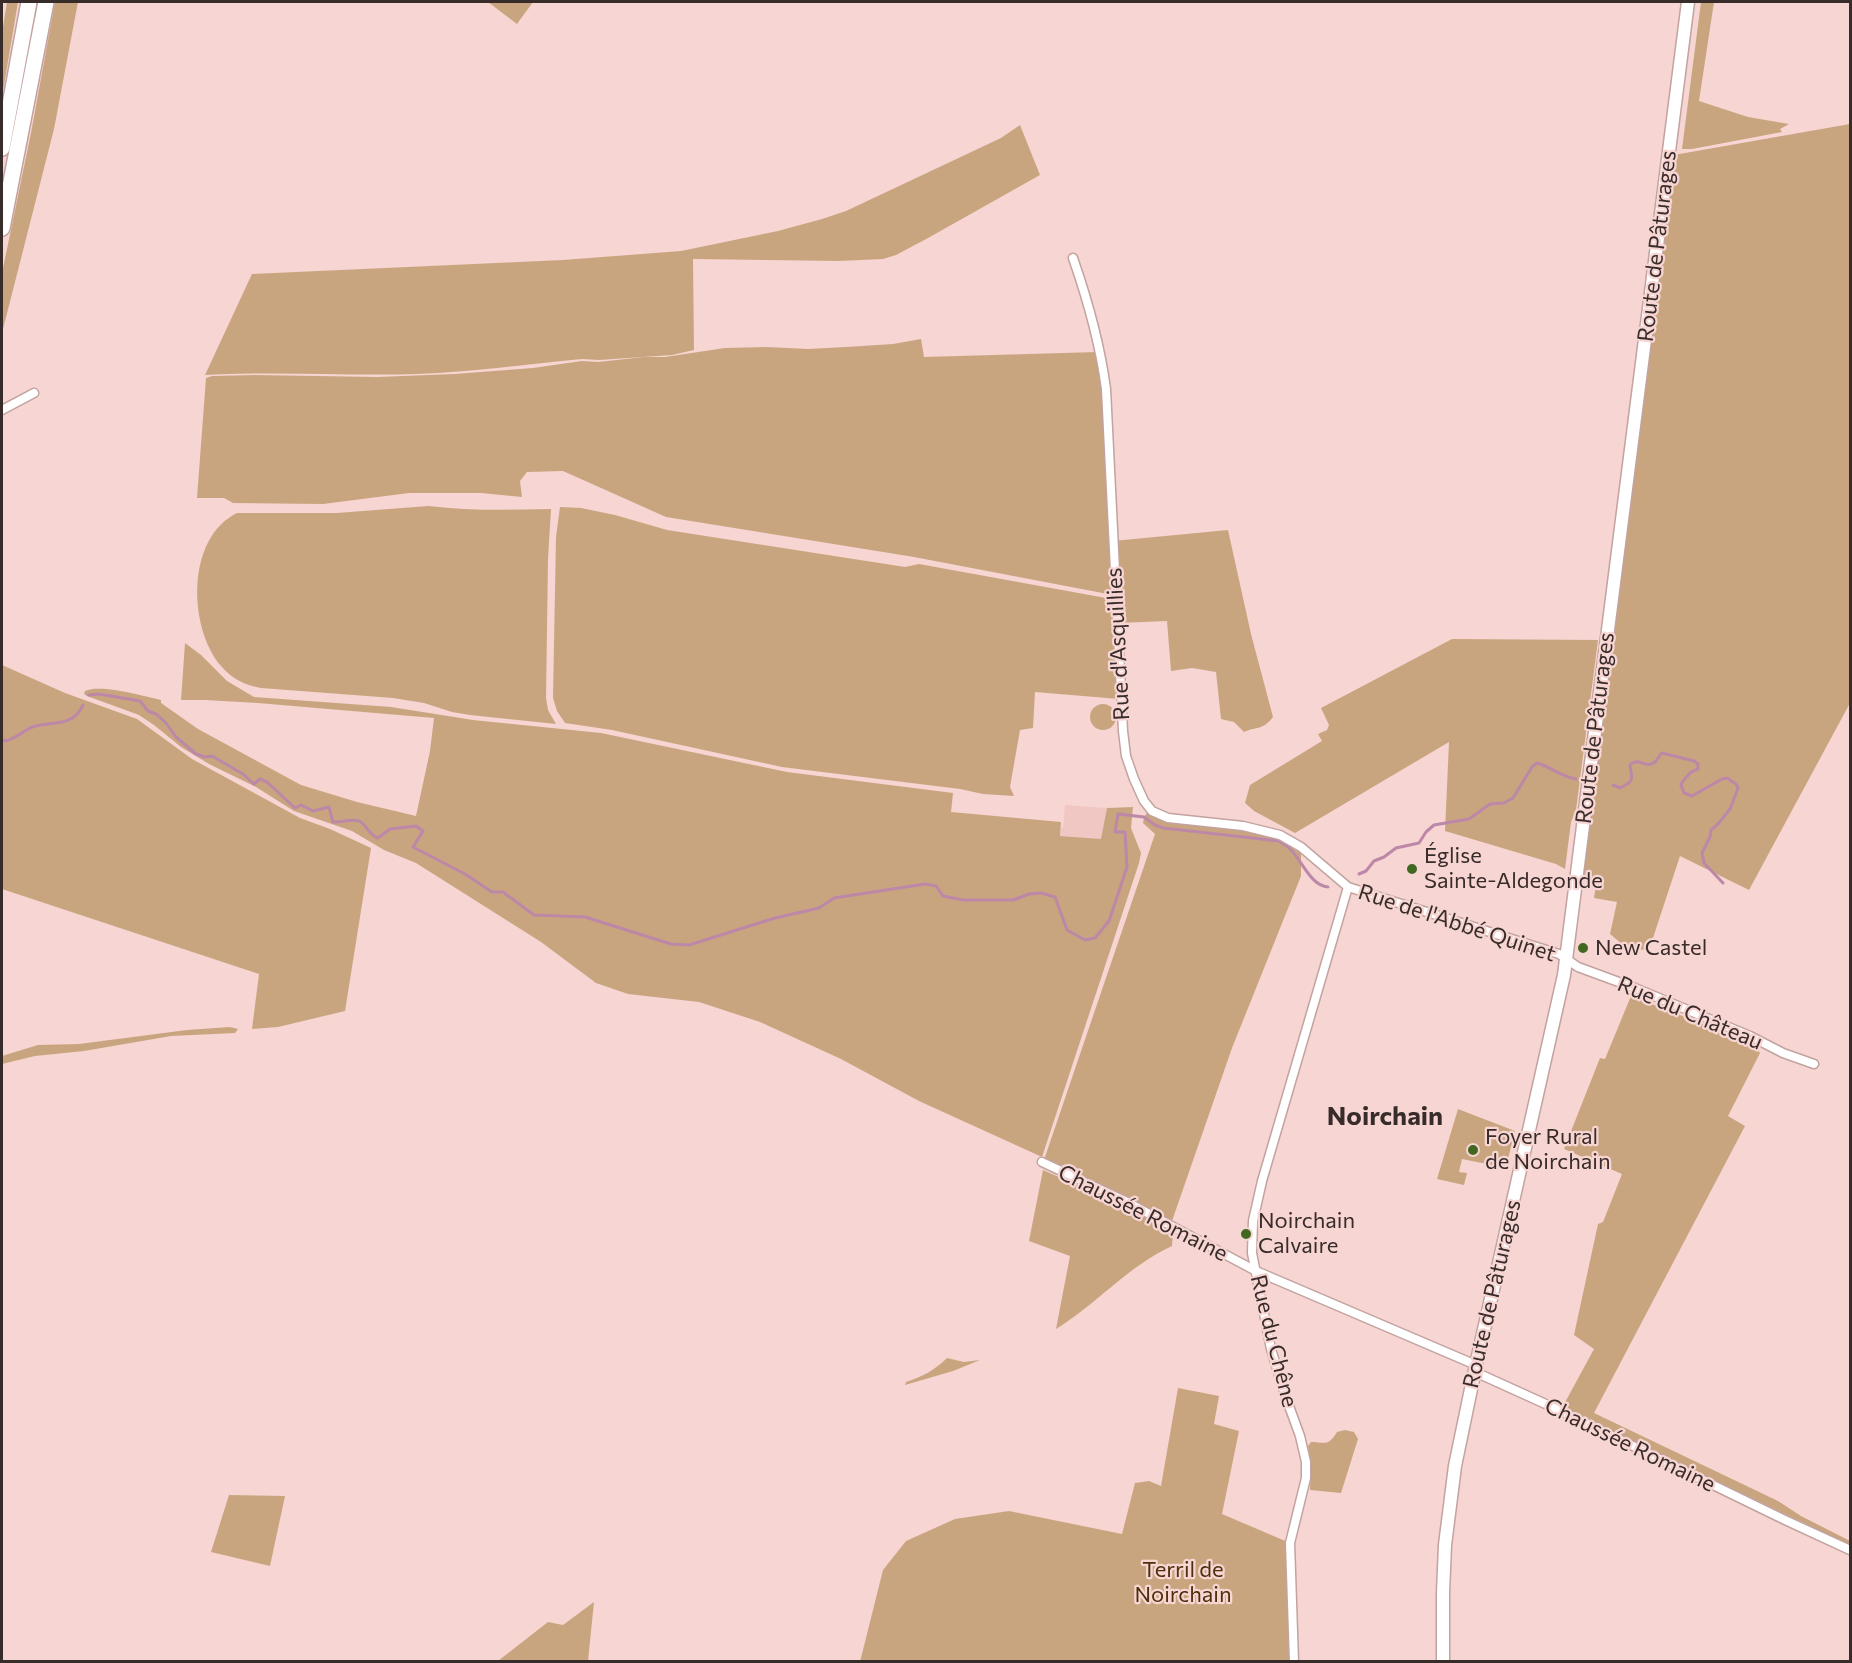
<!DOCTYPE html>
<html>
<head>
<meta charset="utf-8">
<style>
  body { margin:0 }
  #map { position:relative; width:1852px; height:1663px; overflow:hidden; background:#f6d5d2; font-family:Commissioner,sans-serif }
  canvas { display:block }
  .frame { position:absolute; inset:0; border:3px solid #382c2a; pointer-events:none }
</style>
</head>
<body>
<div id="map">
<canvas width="1852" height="1663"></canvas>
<div class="frame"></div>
</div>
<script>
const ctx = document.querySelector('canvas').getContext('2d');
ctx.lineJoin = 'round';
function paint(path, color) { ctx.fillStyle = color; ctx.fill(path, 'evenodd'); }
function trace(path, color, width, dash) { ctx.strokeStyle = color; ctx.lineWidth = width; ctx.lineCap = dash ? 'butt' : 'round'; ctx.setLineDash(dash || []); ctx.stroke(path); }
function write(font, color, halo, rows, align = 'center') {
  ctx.font = font + ' Commissioner,sans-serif'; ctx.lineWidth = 4.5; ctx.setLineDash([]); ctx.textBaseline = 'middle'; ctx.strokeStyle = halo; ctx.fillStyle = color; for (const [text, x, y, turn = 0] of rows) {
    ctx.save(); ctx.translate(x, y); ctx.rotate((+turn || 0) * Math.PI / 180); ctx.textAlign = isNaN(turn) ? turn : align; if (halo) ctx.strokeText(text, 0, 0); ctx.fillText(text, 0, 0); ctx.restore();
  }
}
const built = new Path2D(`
  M1065,805L1107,808L1102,840L1060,836L1061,828H1063Z`);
const green = new Path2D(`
  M7,2H18L2,97V33Z
  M55,2H78L54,129L2,333V273L31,133Z
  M488,2H533L517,24Z
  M1701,2H1714L1699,101L1748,117L1789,124L1780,129L1782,132L1692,149H1682Z
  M1850,124V703L1749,890L1680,856L1649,950L1628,949L1610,934L1617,902L1594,898L1597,879L1576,875L1668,156Z
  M1020,125L1040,175L928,238L896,255L883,259L839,261L693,259L694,350L672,355L599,360L582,359C527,364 472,372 417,374C346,376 275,371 205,375L252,274L563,260L681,251L778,231L822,219L846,211L1001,138Z
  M921,339L924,357L1098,352L1101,371L1113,595L914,557L666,517L563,471L527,472L520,481L522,497L481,493H409L323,504L233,503L224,498H197L206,378L212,376L255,375L377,377L455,374L533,368L582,361L598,362L644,357H665L725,348L767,347L808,349L846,347L893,344Z
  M428,506C469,511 509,510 551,509L548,559L546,698L548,710L556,724L470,715L452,712L424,703L393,698L261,688C245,685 232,679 221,666C188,627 186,538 237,513H337Z
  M560,507L581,508L615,515L667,530L905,567L919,564L1106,598L1112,600L1114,604L1119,699L1035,692L1033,728L1020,730L1010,787L1014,796L983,794L960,789L782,767L612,730L565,723L557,711L553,698L556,537Z
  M1228,530L1251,634L1273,717C1262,731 1257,726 1244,732L1234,722L1221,719L1216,672L1192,668L1171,671L1167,621L1118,623L1113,541Z
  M1452,639L1598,640L1576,810L1571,822L1565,869L1556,864L1445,831L1449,742L1295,833L1254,811L1245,803L1250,785L1322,741L1318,734L1327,730L1329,725L1321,708Z
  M185,643L201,655L227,681L254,697L391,707L473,720L601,733L787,772L953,793L951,812L1061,822L1060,836L1101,839L1107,808L1133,807L1131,828L1141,853L1139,863L1042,1157L919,1101L841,1059L760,1022L699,1002L628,994L596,983L541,942L416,863L384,850L352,831L294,811L256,787L209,764L181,747L154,725L139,715L87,696L84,694L85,691C102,684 142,696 161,700V703L198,729L301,785L357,802L416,816L430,751L434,718L258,703L205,700H181Z
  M2,665L65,693L137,719L192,759L300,818L330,829L371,848L345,1011L278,1027L252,1029L259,974L2,889Z
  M1090 717a13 13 0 1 1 26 0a13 13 0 1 1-26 0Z
  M1147,813L1156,817C1205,824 1258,825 1301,849V876L1232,1048L1172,1221L1047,1160L1045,1157L1155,834L1143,823L1144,817Z
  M1631,996L1742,1039L1755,1047L1760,1053L1728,1116L1745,1126L1594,1413L1778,1501L1801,1516L1850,1541V1545L1562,1408L1594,1349L1574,1335L1598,1224L1603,1222L1622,1174L1564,1149L1600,1058L1605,1059Z
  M230,1027L238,1029L235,1033L171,1036L84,1051L35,1056L2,1064V1056L38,1045L79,1044L187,1030Z
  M1458,1109L1515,1131L1507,1163L1498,1161L1497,1166L1462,1159L1459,1172L1467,1173L1464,1185L1437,1179Z
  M1043,1170L1079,1186L1081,1181L1173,1231L1172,1246C1128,1266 1097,1304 1056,1329L1070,1256L1029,1241Z
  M947,1358L964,1362L980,1360L953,1371L905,1385L906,1382C922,1377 935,1370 947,1358Z
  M1178,1388L1219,1396L1214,1424L1239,1431L1222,1514L1290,1543L1294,1661L860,1662L883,1570L906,1541L955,1519L1009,1511L1122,1534L1135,1483L1149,1481L1161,1486Z
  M1345,1430L1354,1432L1358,1439L1341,1493L1310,1490L1311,1463L1308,1446L1311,1442C1325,1442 1328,1447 1337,1432Z
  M229,1495L285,1496L270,1566L211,1552Z
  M594,1602L588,1661H498L548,1622L563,1625Z`);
const stream = new Path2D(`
  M89,695L99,694L140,701L148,711L156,714L166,723L176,737L196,754L205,757L212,756L243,774L254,784L260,779L267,782L295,808L301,805L313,811L329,807L333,822C342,823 351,818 359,821C367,825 369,835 378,838L390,829L416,826L423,831L413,847L465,874L492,892H503L534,915L585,917L671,944L689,945L775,918L819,908L834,898L925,884L936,886L943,896L963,900H1013L1029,894L1041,893L1055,897L1067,930L1085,940L1095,938L1109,921L1127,867L1125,832H1115L1118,814L1144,817L1155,825L1163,828L1279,841C1283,844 1288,846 1291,850C1302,861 1311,886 1328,887
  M2,739L5,741C15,739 20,733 30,728C49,720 72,729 83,705
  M1613,785L1620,788C1635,781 1632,779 1630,765C1639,756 1645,770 1655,762C1658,759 1659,756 1662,753L1694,761L1698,764V769L1691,772L1683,781L1681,785L1684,793L1692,796L1722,779L1727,778L1736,784L1738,788L1730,809L1718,824L1711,830L1710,837L1702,853L1704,863L1723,883
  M1359,874L1366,871L1374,861L1384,857L1396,848L1419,843L1426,832L1434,825L1469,819L1490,804L1504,803L1513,798L1532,767L1537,763C1551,767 1562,777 1576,779`);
const street = new Path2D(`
  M1073,258C1088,301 1100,344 1106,389L1123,731L1126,756L1134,779L1144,801L1152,811L1168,818L1243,826L1280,835L1301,847L1348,887L1559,954L1578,967L1635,988L1750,1036L1783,1053L1814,1064
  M2,410L34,393
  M1042,1162L1125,1201L1256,1271L1476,1365
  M1475,1372L1561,1411L1785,1520L1850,1550
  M1294,1662L1290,1543L1306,1478V1462L1300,1436L1285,1395L1271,1349L1252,1253L1253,1221L1262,1181L1348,887`);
const secondary = new Path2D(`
  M1443,1662V1593L1445,1545L1455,1466L1476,1365L1564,975L1688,2`);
const highway = new Path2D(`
  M2,148L29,2
  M2,228L46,2`);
const markers = [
  [1412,869,6,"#426720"],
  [1583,948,6,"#426720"],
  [1473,1150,6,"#426720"],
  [1246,1234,6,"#426720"]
];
const streetNames = [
  ["Route de Pâturages",1657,246,-83],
  ["Rue d'Asquillies",1118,644,-93],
  ["Route de Pâturages",1595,728,-83],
  ["Rue de l'Abbé Quinet",1457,923,18],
  ["Rue du Château",1690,1013,23],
  ["Chaussée Romaine",1143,1213,27],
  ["Route de Pâturages",1492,1294,-77],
  ["Rue du Chêne",1274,1341,76],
  ["Chaussée Romaine",1630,1445,26]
];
const poiNames = [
  ["Église",1424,856],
  ["Sainte-Aldegonde",1424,881],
  ["New Castel",1595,948],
  ["Foyer Rural",1485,1137],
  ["de Noirchain",1485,1162],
  ["Noirchain",1258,1221],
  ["Calvaire",1258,1246]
];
const parkNames = [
  ["Terril de",1183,1570],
  ["Noirchain",1183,1595]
];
const quarterNames = [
  ["Noirchain",1385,1116]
];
paint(built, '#f1c7c3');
paint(green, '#c9a57f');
trace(stream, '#bd87a8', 3);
trace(street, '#c2a3a0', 11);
trace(secondary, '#c2a3a0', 15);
trace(highway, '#c2a3a0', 18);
trace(street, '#fff', 8);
trace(secondary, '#fff', 12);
trace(highway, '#fff', 15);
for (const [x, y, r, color] of markers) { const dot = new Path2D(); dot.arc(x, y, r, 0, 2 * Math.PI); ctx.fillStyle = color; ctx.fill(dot); trace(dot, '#f6d5d2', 2); }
write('22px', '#382c2a', '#f6d5d2', streetNames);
write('22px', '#382c2a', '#f6d5d2', poiNames, 'left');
write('22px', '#4d300b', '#f6d5d2', parkNames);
write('bold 26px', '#382c2a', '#f6d5d2', quarterNames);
</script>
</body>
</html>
